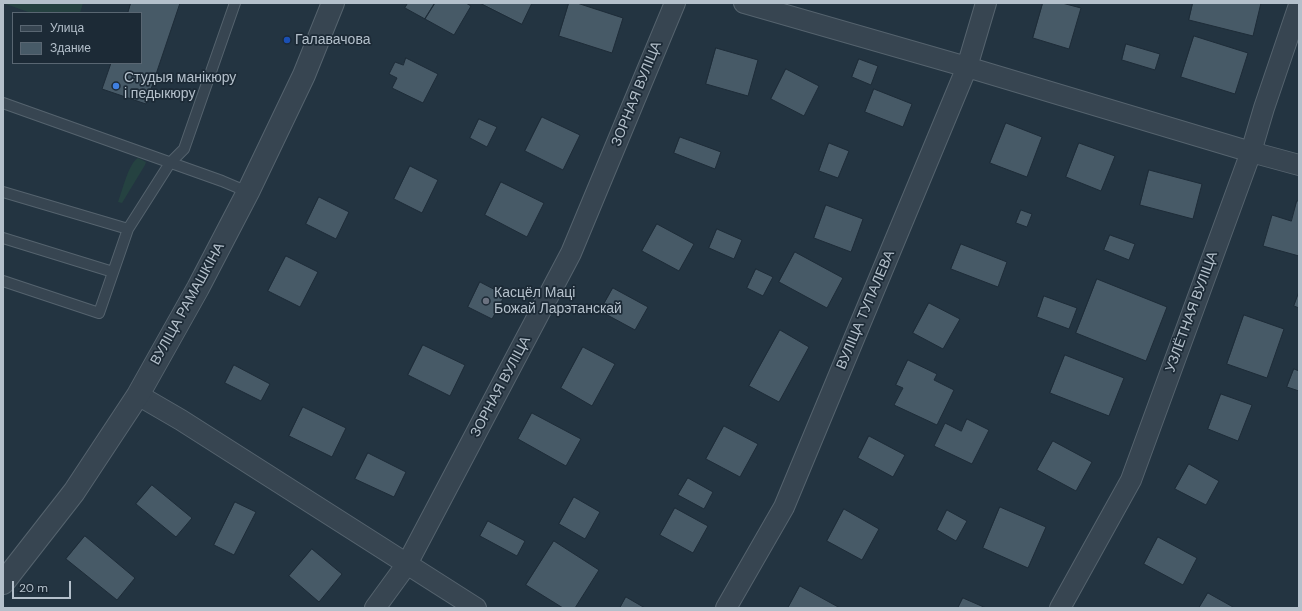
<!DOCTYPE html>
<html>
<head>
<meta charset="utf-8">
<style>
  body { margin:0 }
  #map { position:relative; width:1302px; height:611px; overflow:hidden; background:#233441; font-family:"DM Sans",sans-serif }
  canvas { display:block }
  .frame { position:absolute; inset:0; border:4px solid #b4c0cb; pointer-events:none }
  .legend { position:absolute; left:12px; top:12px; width:130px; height:52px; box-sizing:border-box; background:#1c2a36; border:1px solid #596672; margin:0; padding:5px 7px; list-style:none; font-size:12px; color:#b4c0cb }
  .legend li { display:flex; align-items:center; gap:8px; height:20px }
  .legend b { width:20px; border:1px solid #596672 }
  .scale { position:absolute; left:12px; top:581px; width:59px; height:18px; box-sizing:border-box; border:2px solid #b4c0cb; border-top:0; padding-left:5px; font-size:12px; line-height:14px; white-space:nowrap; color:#b4c0cb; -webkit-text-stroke:3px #1c2a36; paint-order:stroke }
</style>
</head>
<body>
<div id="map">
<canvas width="1302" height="611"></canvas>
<div class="frame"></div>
<ul class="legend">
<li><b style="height:5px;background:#374551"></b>Улица</li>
<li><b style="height:11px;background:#475a67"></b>Здание</li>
</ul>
<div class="scale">20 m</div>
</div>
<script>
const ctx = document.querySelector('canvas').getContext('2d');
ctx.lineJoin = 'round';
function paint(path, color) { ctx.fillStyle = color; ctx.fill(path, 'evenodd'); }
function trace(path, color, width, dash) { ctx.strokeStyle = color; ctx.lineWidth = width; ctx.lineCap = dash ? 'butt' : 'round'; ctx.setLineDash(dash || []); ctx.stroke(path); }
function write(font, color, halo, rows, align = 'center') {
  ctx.font = font + ' "DM Sans",sans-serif'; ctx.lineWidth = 3.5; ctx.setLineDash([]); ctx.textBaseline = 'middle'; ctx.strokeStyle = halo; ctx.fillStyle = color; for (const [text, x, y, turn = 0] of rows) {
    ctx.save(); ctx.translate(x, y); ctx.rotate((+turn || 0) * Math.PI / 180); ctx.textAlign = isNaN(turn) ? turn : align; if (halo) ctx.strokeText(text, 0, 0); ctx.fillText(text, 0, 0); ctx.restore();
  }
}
const green = new Path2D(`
  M3,3H83L80,13H31Z
  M138,158L146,162L145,165L122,203L118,202C122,192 129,162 138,158Z`);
const building = new Path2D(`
  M131,3H180L146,104L102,89L111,63H141V13H128Z
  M408,3H435L425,19L405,8Z
  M435,3H466L471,6L454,35L425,19Z
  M480,3H532L522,24Z
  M569,3H577L623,18L612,53L559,36Z
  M1043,3H1062L1081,8L1069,49L1033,38Z
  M1193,3H1261L1253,36L1189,20Z
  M1194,36L1248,53L1235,94L1181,77Z
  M1126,44L1160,54L1155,70L1122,60Z
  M716,48L758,60L748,96L706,84Z
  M406,58L438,74L423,103L392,88L397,78L389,74L395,62L403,65Z
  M859,59L878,66L871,85L852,77Z
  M786,69L819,86L804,116L771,99Z
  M874,89L912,104L903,127L865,112Z
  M542,117L580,135L563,170L525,151Z
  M479,119L497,127L487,147L470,138Z
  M1006,123L1042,137L1027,177L990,163Z
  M680,137L721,152L715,169L674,153Z
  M829,143L849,151L838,178L819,171Z
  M1079,143L1115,156L1101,191L1066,177Z
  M410,166L438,180L422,213L394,199Z
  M1149,170L1202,184L1193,219L1140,205Z
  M501,182L544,203L527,237L485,215Z
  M319,197L349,212L336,239L306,224Z
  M1297,201H1299V256L1263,246L1272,215L1291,221Z
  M826,205L863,219L851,252L814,238Z
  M1021,210L1032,214L1027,227L1016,223Z
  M657,224L694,244L679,271L642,251Z
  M717,229L742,240L734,259L709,248Z
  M1110,235L1135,244L1129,260L1104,250Z
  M961,244L1007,262L998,287L951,269Z
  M795,252L843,278L827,308L779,282Z
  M286,256L318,272L300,307L268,291Z
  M756,269L773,277L763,296L747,288Z
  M1097,279L1167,307L1146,361L1076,333Z
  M480,282L505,295L492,319L468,307Z
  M613,288L648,307L635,330L600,311Z
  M1299,292V308L1294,306Z
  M1044,296L1077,308L1069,329L1037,317Z
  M929,303L960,319L943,349L913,333Z
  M1244,315L1284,329L1267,378L1227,364Z
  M780,330L809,347L779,402L749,386Z
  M423,345L465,365L450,396L408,375Z
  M583,347L615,364L592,406L561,388Z
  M1065,355L1124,378L1109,416L1050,393Z
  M908,360L937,374L934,380L954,390L937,425L894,405L903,388L896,385Z
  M234,365L270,384L261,401L225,383Z
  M1294,369L1299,371V391L1287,387Z
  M1221,394L1252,405L1238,441L1208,429Z
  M303,407L346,428L332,457L289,436Z
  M532,413L581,439L566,466L518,439Z
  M967,419L989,430L972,464L934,446L945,423L961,431Z
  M724,426L758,444L740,477L706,459Z
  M869,436L905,455L893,477L858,458Z
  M1053,441L1092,462L1076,491L1037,470Z
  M368,453L406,472L394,497L355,479Z
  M1189,464L1219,481L1206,505L1175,489Z
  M688,478L713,492L704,509L678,495Z
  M152,485L192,518L176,537L136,504Z
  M574,497L600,512L585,539L559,524Z
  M235,502L256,512L234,555L214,545Z
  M1000,507L1046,527L1028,568L983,548Z
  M675,508L708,526L693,553L660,535Z
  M844,509L879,529L862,560L827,541Z
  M947,510L967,521L956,541L937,530Z
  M488,521L525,541L517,556L480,536Z
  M85,536L135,578L117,600L66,559Z
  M1158,537L1197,558L1183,585L1144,564Z
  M554,541L599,570L575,608H563L526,585Z
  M312,549L342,574L319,602L289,576Z
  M800,586L840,608H788Z
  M1208,593L1233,607V608H1199Z
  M626,597L645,608H620Z
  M963,598L986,608H958Z`);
const service = new Path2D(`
  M3,103L222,181L248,192
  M3,192L128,229
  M3,238L113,272
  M3,281L99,313L128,229L170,163L184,149L235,3`);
const minor = new Path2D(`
  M744,3L967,67L1251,152L1299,165
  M138,395L181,420L476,608
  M375,608L407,564L571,253L675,3
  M726,608L784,507L967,67L986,3
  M1060,608L1131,480L1251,152L1264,108L1299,5`);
const tertiary = new Path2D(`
  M3,583L74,492L138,395L198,288L248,192L304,75L333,3`);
const markers = [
  [287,40,4,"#1a4fb4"],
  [116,86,4,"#3f7fe0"],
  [486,301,4,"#6b7280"]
];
const poiNames = [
  ["Галавачова",295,40],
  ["Студыя манікюру",124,78],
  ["і педыкюру",124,94],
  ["Касцёл Маці",494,293],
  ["Божай Ларэтанскай",494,309]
];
const streetNames = [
  ["ЗОРНАЯ ВУЛІЦА",637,94,-68],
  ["ВУЛІЦА РАМАШКІНА",188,304,-61],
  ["ВУЛІЦА ТУПАЛЕВА",866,310,-67],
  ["УЗЛЁТНАЯ ВУЛІЦА",1192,312,-70],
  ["ЗОРНАЯ ВУЛІЦА",501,387,-62]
];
paint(green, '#254241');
paint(building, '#475a67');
trace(building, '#1e2c38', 1);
trace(service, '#55636e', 12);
trace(minor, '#55636e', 22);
trace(tertiary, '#55636e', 24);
trace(service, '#374551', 10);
trace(minor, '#374551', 20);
trace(tertiary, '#374551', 22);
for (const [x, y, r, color] of markers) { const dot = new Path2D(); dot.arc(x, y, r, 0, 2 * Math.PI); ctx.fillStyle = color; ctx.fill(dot); trace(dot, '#1c2a36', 1.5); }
write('14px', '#b4c0cb', '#1c2a36', poiNames, 'left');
write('14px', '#b4c0cb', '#1c2a36', streetNames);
</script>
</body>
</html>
